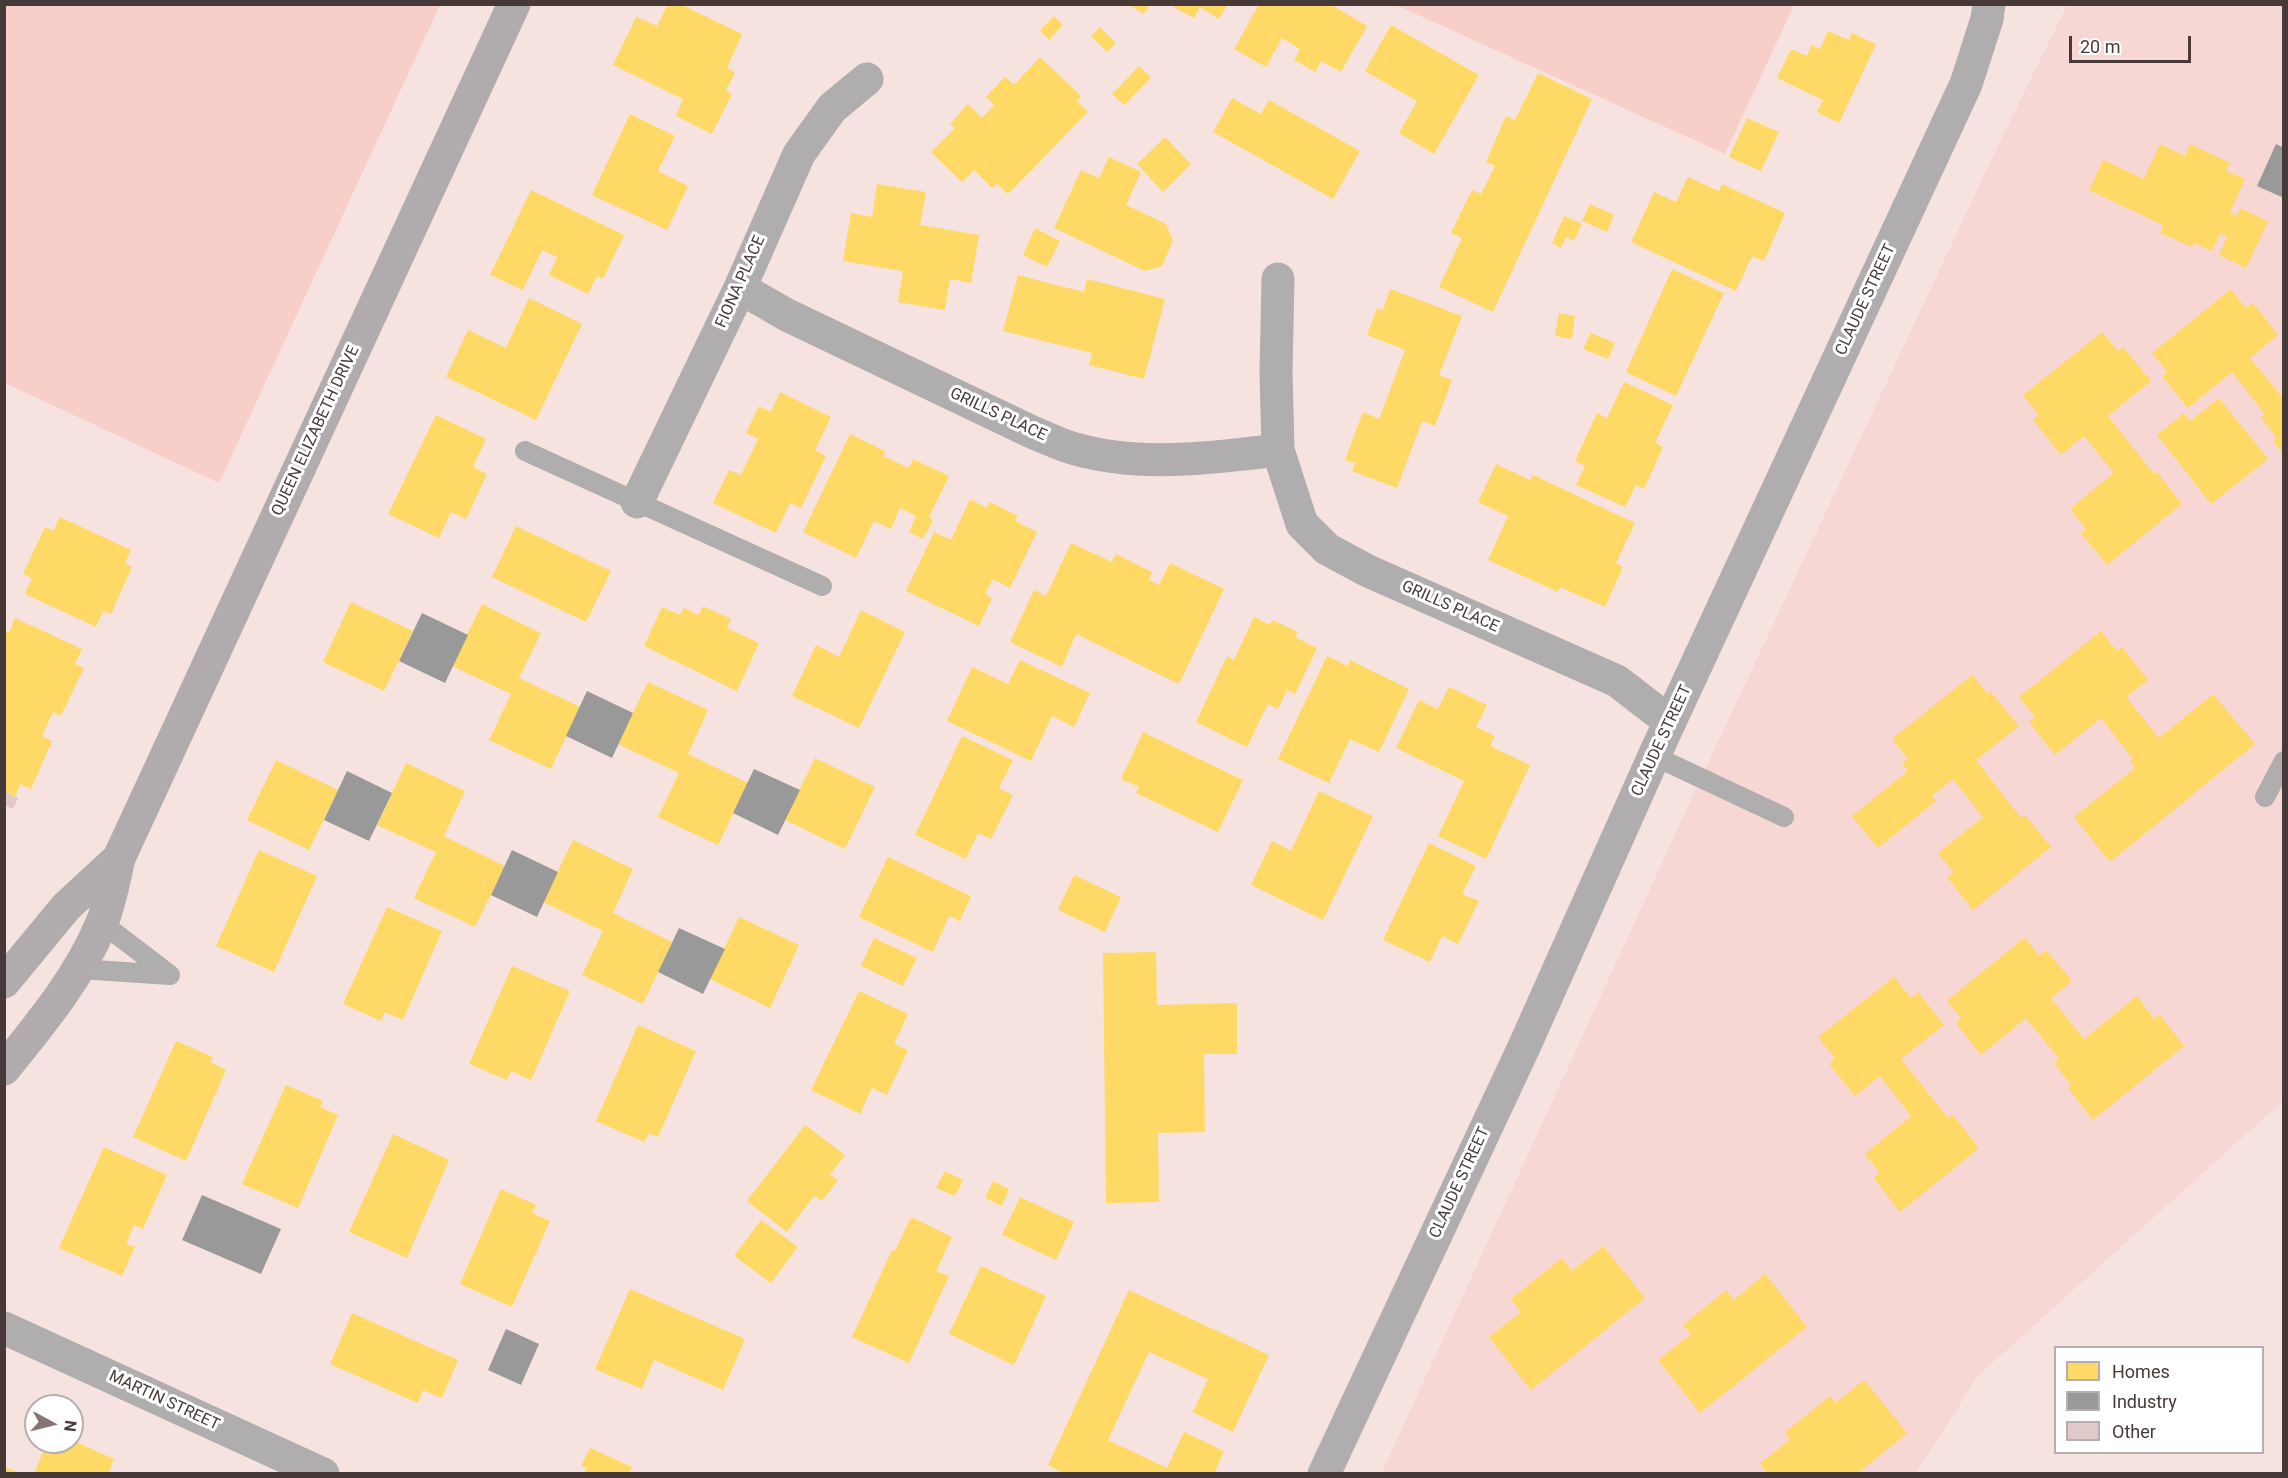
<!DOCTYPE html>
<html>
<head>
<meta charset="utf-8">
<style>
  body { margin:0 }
  #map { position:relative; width:2288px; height:1478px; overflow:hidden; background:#f6e3e0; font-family:Roboto,sans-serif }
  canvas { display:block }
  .frame { position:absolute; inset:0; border:6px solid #463937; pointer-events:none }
  .legend { position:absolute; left:2054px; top:1346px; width:210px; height:108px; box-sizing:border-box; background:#fff; border:2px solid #b5b0af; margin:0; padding:8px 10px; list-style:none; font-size:18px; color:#463937 }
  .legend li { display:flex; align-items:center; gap:12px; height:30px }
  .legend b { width:30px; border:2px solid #b5b0af }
  .north { position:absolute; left:24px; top:1394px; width:60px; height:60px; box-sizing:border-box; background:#fff; border:2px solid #b5b0af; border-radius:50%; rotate:97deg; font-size:16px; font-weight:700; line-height:24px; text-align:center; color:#463937 }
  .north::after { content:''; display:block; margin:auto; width:21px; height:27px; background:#847472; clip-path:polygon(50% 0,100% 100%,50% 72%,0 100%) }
  .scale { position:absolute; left:2069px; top:36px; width:122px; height:27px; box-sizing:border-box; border:3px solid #463937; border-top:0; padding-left:8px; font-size:18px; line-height:21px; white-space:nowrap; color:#463937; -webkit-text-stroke:4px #fff; paint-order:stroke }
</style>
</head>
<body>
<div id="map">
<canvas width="2288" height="1478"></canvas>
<div class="frame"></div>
<ul class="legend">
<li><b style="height:16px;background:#ffd966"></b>Homes</li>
<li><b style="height:16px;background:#999"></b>Industry</li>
<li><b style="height:16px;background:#e0c9c6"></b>Other</li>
</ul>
<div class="north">N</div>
<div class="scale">20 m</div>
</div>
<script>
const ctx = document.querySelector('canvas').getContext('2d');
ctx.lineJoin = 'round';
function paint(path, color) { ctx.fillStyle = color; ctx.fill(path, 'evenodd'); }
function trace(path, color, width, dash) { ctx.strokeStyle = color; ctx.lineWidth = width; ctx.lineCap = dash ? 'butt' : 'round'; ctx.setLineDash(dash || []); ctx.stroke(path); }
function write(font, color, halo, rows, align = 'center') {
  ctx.font = font + ' Roboto,sans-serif'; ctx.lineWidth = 6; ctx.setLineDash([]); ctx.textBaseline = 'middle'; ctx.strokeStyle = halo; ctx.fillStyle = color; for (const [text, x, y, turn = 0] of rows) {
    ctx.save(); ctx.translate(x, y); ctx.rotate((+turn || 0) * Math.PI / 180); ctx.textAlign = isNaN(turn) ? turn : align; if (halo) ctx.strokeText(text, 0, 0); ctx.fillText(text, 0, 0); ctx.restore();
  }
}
const built = new Path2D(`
  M2067,5H2283V1101L1978,1376L1916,1473L1381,1474L1701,778L1993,156Z`);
const green = new Path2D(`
  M5,4L440,5L219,483L5,383Z
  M1396,5H1794L1725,154Z`);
const homes = new Path2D(`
  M668,4H680L742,34L727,68L735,72L726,91L732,94L712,134L676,116L683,99L613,65L636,17L657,26Z
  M1128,4H1150L1144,14Z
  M1175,4H1228L1219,19L1200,7L1194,18L1173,7Z
  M1259,4H1330L1367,26L1341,72L1321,61L1315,72L1294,60L1300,49L1282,38L1266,67L1234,49Z
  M1054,16L1063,25L1049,40L1040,30Z
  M1391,25L1479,75L1434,154L1399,133L1417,101L1365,71Z
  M1100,27L1116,43L1107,52L1091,36Z
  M1828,31L1849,40L1852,33L1876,44L1839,123L1817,112L1823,100L1777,78L1791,49L1807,56L1811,45L1820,49Z
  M1040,57L1081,96L1077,101L1088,112L1008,194L997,184L992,188L974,170L962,182L931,152L955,128L950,124L968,104L982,118L994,105L986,97L1005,77L1014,85Z
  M1139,66L1151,78L1124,105L1112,94Z
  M1538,73L1592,99L1493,312L1439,287L1462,238L1451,233L1472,190L1481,194L1495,166L1486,162L1506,116L1515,120Z
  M1232,98L1261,114L1269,100L1360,151L1333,199L1213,132Z
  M630,114L675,136L658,171L688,186L667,230L592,195Z
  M1747,118L1779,132L1761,171L1729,157Z
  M1165,137L1191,164L1163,192L1137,164Z
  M2160,144L2185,156L2190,144L2230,163L2226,171L2245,179L2230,212L2237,216L2240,208L2268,221L2246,268L2219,255L2227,237L2220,233L2212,251L2194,243L2192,247L2160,233L2163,225L2089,190L2103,160L2144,179Z
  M1109,157L1141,172L1126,205L1166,224L1173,241L1162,266L1145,271L1054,228L1081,170L1099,178Z
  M1688,177L1719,191L1722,184L1785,213L1764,261L1752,256L1736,291L1631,242L1654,192L1676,202Z
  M877,184L926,192L920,225L979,235L971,283L950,279L945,310L898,302L903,271L843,261L851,213L872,217Z
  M531,190L624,235L603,279L597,276L588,294L549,275L557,257L542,250L523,290L490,275Z
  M1590,204L1614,215L1607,232L1582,221Z
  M1564,216L1582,224L1574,241L1566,237L1561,248L1552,243Z
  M1035,228L1060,241L1047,267L1023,255Z
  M1672,269L1724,293L1676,396L1626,372Z
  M1018,275L1084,292L1087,279L1165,299L1144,379L1089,365L1092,353L1003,331Z
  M1390,289L1462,316L1439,375L1452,380L1435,426L1422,421L1397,488L1352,471L1355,463L1345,460L1363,412L1379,419L1405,350L1367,335L1377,308L1383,310Z
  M2231,289L2246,308L2253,303L2278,335L2250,358L2284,399V455L2273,441L2277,438L2261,418L2265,414L2232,372L2188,408L2162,376L2167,372L2152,353Z
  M529,298L582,324L536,420L446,377L468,330L506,348Z
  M1559,313L1575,316L1572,339L1555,336Z
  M2102,332L2118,351L2123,347L2151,381L2108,416L2154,474L2157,472L2182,504L2107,565L2081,533L2086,529L2070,509L2114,473L2084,436L2061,455L2033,420L2039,415L2023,395Z
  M1591,333L1615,343L1608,359L1583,349Z
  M1624,382L1673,405L1655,443L1663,447L1644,489L1636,485L1625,507L1576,485L1585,466L1575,461L1597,413L1607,418Z
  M780,392L831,417L815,450L826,456L801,508L790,503L776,533L713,503L729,470L741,475L758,439L746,433L759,406L771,412Z
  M2219,398L2268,459L2211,504L2157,435L2184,413L2190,421Z
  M436,415L486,439L473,467L487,474L466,519L451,512L439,538L388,514Z
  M850,434L885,451L883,456L909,468L913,459L949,476L929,517L933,520L923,539L909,532L916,516L900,508L891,529L874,521L856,558L803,532Z
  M1496,464L1530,480L1533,475L1635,523L1616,563L1623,567L1605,607L1560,587L1558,592L1488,560L1508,516L1478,502Z
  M970,499L987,508L990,502L1018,516L1015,521L1037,532L1010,588L993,579L985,594L992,598L979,626L906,591L934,532L951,540Z
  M60,517L131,550L125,563L132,567L111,614L103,611L96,627L25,594L32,578L23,574L45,527L53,531Z
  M516,526L611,571L586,622L492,577Z
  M1071,543L1112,562L1116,554L1152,572L1149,580L1159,585L1170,563L1224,589L1179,684L1076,634L1062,667L1010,642L1034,590L1046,596Z
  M351,602L413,631L384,691L323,662Z
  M482,604L541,633L519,678L580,707L551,769L489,740L511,694L452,666Z
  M703,606L731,619L727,628L759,643L737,691L644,646L662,607L680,615L684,608L699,615Z
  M861,610L905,632L859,728L792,696L816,645L839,657Z
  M1254,617L1270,625L1273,620L1298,632L1295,637L1317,648L1295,694L1287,690L1278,709L1268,704L1247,747L1196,722L1227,656L1234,660Z
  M15,618L82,649L75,664L84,668L61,716L53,712L42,736L52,741L31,789L20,784L15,797L5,792V631L9,633Z
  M2101,631L2117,651L2122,647L2148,680L2126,697L2159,738L2213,694L2255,744L2110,862L2074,817L2135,768L2130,761L2133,759L2101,718L2055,755L2029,722L2035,717L2019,697Z
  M1327,656L1348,666L1350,660L1409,689L1379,752L1350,739L1329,783L1278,759Z
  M1020,660L1090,693L1074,727L1052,716L1031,761L947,721L972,667L1008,684Z
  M1972,675L1988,694L1991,692L2019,726L1976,760L2021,818L2025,815L2051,847L1973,910L1947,877L1954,873L1938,853L1983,817L1953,779L1932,796L1936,801L1878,848L1852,816L1908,771L1902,764L1908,759L1892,739Z
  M648,682L708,710L688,754L748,783L718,845L658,817L679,773L618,744Z
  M1449,687L1487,705L1476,727L1495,736L1490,746L1530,765L1486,859L1438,836L1464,781L1396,748L1419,700L1438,709Z
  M1143,732L1243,780L1218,832L1136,793L1139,787L1121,779Z
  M962,736L1013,760L999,788L1013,795L991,839L978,833L966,859L915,835Z
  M815,758L875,787L845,849L785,820Z
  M276,760L338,790L309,850L247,820Z
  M406,763L465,791L444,836L505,866L475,927L414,898L436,852L377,825Z
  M1319,791L1373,816L1323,920L1251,885L1272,841L1291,851Z
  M573,840L633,869L613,913L672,942L643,1004L582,975L603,931L543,902Z
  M1429,843L1476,866L1462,894L1479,901L1458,944L1442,936L1430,962L1383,940Z
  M259,850L317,876L274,972L216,946Z
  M888,857L971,896L960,921L949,916L933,952L859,917Z
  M1074,875L1121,897L1105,932L1058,910Z
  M387,907L442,931L403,1020L385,1012L381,1021L343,1004Z
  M739,917L799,945L770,1008L710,979Z
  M2025,937L2039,956L2046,950L2072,981L2051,998L2084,1039L2137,996L2154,1019L2159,1014L2184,1046L2093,1120L2068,1088L2071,1085L2054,1063L2059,1059L2026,1018L1981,1055L1956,1023L1961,1018L1947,1001Z
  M874,938L917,958L903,986L861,966Z
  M1156,952L1157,1005L1237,1003V1054H1204L1205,1132L1158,1133L1159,1202L1106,1203L1103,953Z
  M512,966L570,991L531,1080L511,1071L507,1080L469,1064Z
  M1894,977L1911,998L1918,992L1944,1025L1901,1059L1948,1118L1953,1115L1979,1148L1900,1212L1874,1178L1880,1173L1865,1154L1911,1116L1880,1076L1855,1096L1829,1064L1835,1058L1818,1037Z
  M859,991L908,1014L894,1044L908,1050L887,1095L872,1088L860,1114L811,1090Z
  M638,1025L696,1051L658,1137L649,1133L644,1142L596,1121Z
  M176,1041L213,1057L210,1062L226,1070L186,1161L133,1137Z
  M286,1085L323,1101L320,1107L338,1115L298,1208L242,1184Z
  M805,1125L845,1155L830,1175L838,1180L822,1201L814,1196L787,1232L747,1201Z
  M393,1134L449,1160L407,1258L349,1232Z
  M104,1147L167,1175L143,1229L134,1225L126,1244L135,1247L122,1276L59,1248Z
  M945,1171L963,1180L955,1196L936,1188Z
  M993,1181L1009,1189L1002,1206L985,1198Z
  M501,1189L536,1205L532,1213L550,1221L512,1307L460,1284Z
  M1020,1197L1074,1222L1056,1260L1002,1235Z
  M911,1217L952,1237L936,1271L949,1276L909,1363L852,1337L892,1250L895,1251Z
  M761,1220L798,1247L771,1283L734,1256Z
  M1603,1246L1645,1298L1531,1390L1489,1337L1521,1312L1511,1299L1562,1258L1572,1271Z
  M981,1266L1046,1296L1014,1365L949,1334Z
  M1765,1274L1807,1327L1700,1413L1658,1360L1691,1334L1683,1325L1726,1290L1734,1300Z
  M630,1289L745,1339L723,1390L654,1360L642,1389L595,1369Z
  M1129,1290L1269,1355L1233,1432L1193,1412L1208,1379L1149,1352L1108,1440L1167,1468L1184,1432L1224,1451L1214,1474H1065L1048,1465Z
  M352,1313L458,1360L442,1398L423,1390L418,1403L330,1364Z
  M1864,1380L1907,1433L1857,1474H1768L1760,1464L1790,1439L1785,1432L1830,1396L1835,1403Z
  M72,1440L114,1459L108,1474H34L47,1442Z
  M590,1448L632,1467L629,1474H584L587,1468L581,1466Z
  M4,1466L22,1474H4Z`);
const industry = new Path2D(`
  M2276,144L2284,148V198L2257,186Z
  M422,613L468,635L445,683L399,661Z
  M587,691L633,713L612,758L566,736Z
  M754,769L800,790L778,835L733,813Z
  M347,771L392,793L369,841L324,820Z
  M512,850L558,872L537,917L491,895Z
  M679,928L725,949L703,994L658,972Z
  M202,1195L281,1229L261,1274L182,1240Z
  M506,1329L539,1344L521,1385L488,1370Z`);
const building = new Path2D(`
  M4,792L18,798L13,809L4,805Z`);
const lane = new Path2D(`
  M525,451L822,586
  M1654,756L1784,817
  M2265,797L2284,761
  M102,923L170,975
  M79,969L170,975`);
const street = new Path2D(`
  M1278,279L1276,372L1278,450
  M740,288L787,315L1034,433C1047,438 1059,444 1072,448C1138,468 1212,458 1278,450L1302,524L1327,549L1368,571L1617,681L1670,722
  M637,502L740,288L799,154L832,108L867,79
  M4,1328L323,1474
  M1324,1474L1524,1047L1654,756L1966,84L1987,19L1989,4`);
const secondary = new Path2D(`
  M4,982L66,907L119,858
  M4,1069C41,1023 78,979 101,925C110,904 114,880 119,858L514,4`);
const streetNames = [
  ["FIONA PLACE",741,282,-66],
  ["CLAUDE STREET",1866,300,-65],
  ["GRILLS PLACE",998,415,25],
  ["QUEEN ELIZABETH DRIVE",316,431,-65],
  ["GRILLS PLACE",1450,607,24],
  ["CLAUDE STREET",1662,741,-65],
  ["CLAUDE STREET",1460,1183,-65],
  ["MARTIN STREET",164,1401,25]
];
paint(built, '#f7d7d3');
paint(green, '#f8cec9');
paint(homes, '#ffd966');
paint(industry, '#999');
paint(building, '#e0c9c6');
trace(lane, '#afadad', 20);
trace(street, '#afadad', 33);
trace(secondary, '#b0acad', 33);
write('16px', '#463937', '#fff', streetNames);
</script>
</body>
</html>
